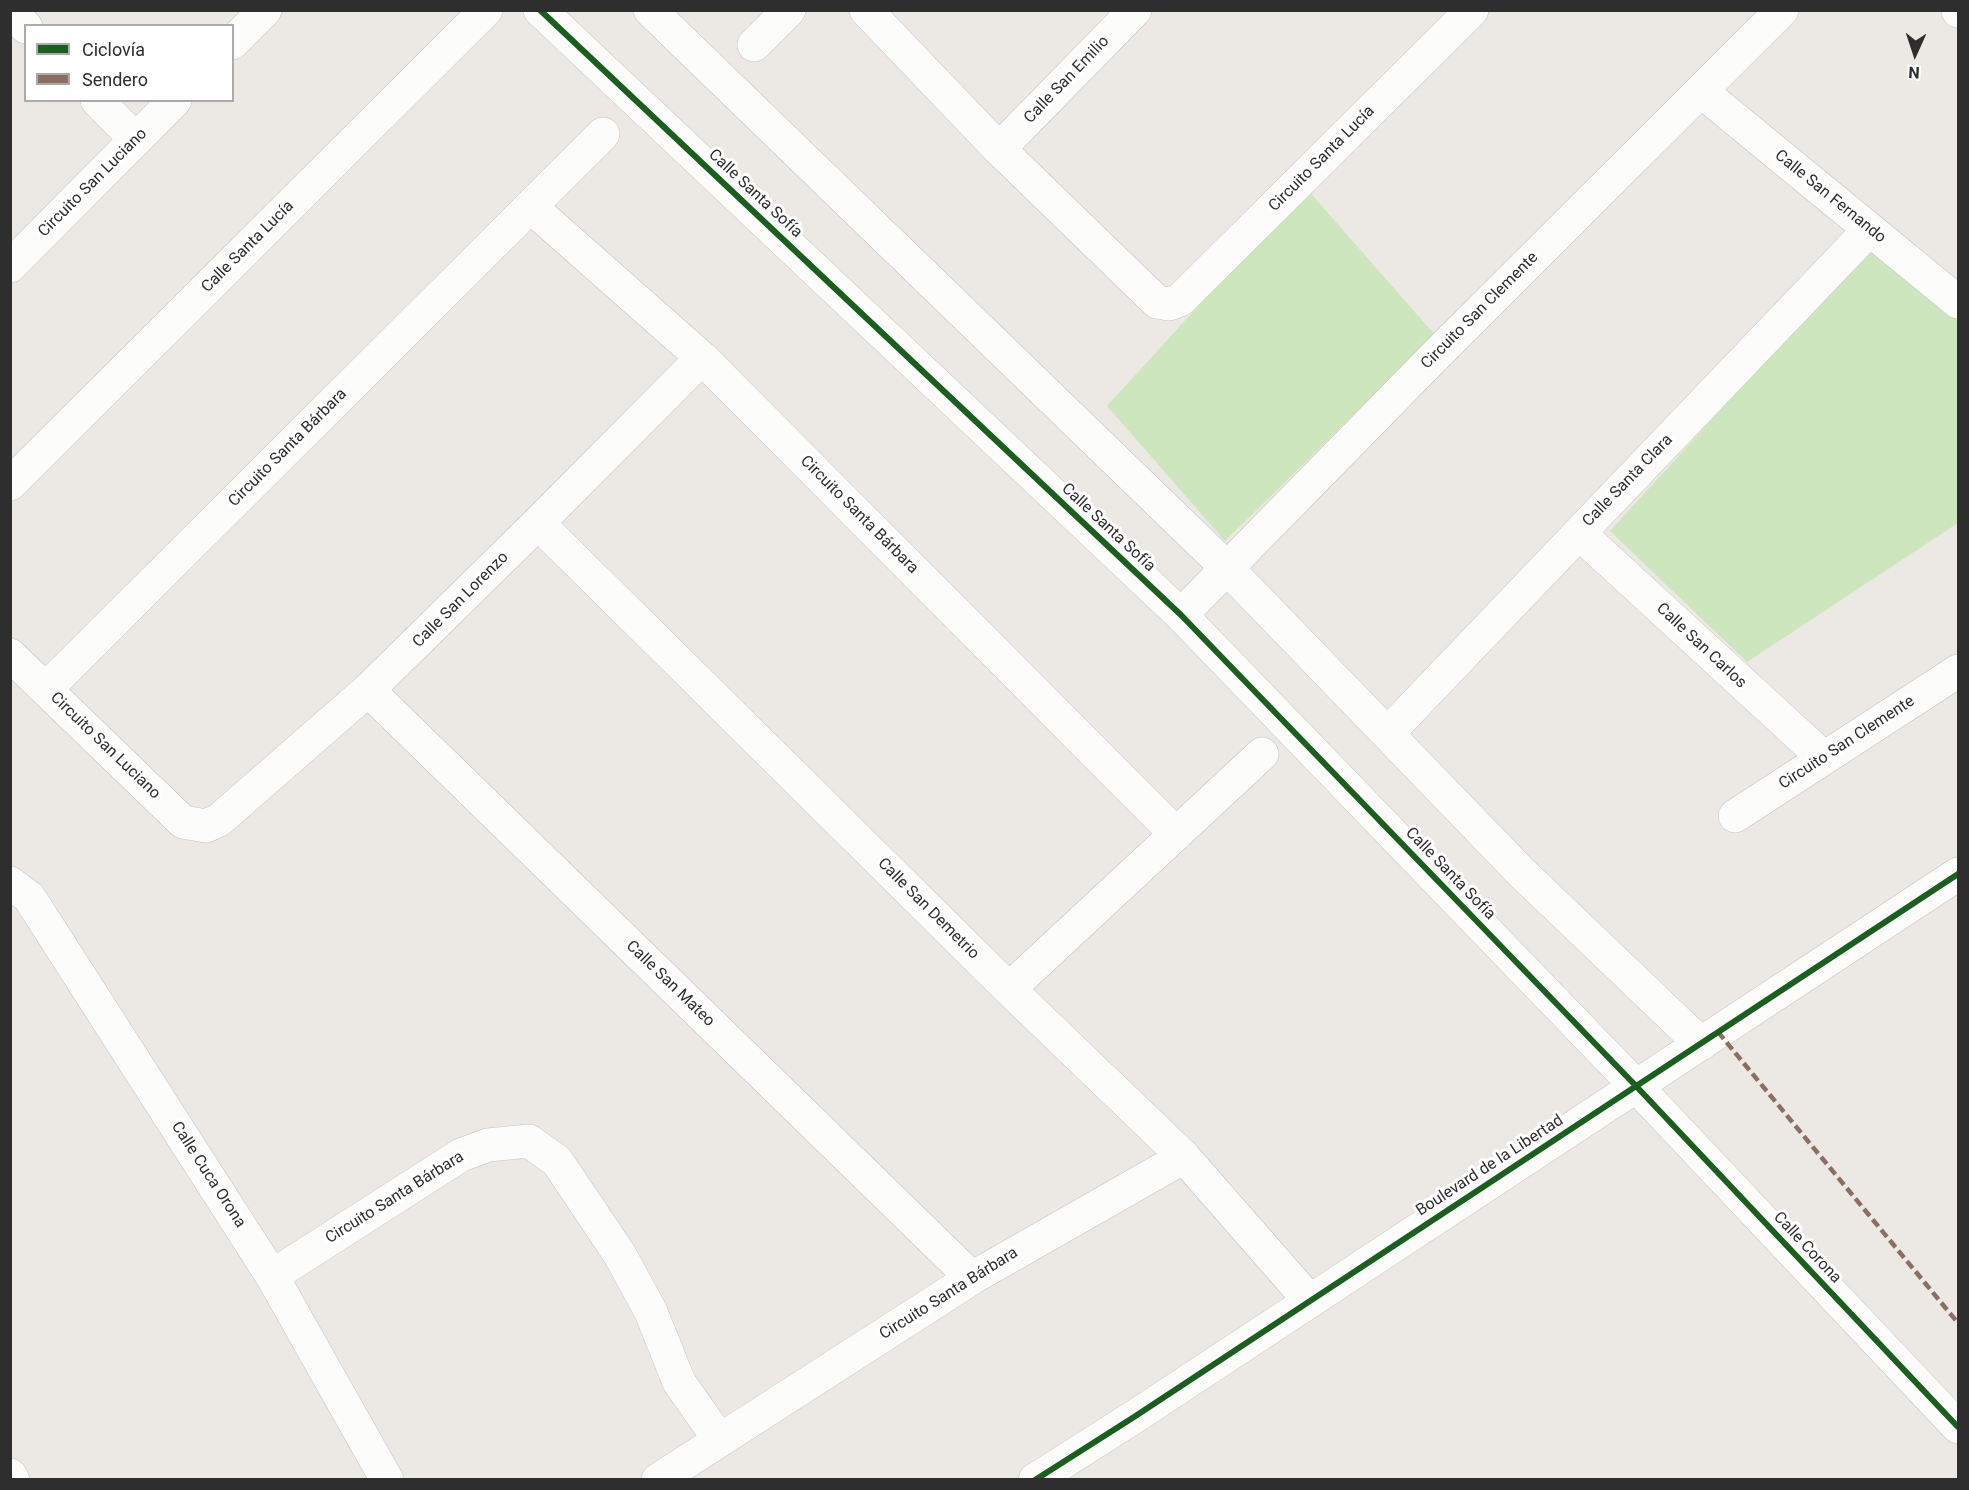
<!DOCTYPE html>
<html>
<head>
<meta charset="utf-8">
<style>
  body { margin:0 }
  #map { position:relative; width:1969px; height:1490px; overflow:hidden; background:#ece8e4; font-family:Roboto,sans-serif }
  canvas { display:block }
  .frame { position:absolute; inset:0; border:12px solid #2e2e2e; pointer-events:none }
  .legend { position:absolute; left:24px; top:24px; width:210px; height:78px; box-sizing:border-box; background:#fff; border:2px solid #ababab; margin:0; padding:8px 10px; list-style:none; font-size:18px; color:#2e2e2e }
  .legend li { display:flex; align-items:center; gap:12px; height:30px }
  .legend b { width:30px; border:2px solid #ababab }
  .north { position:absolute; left:1885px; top:24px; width:60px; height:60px; -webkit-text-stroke:4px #fff; paint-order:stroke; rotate:183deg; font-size:16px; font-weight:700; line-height:24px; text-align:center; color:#2e2e2e }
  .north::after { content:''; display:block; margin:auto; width:21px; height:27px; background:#2e2e2e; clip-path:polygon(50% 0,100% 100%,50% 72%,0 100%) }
</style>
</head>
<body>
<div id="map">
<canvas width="1969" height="1490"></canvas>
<div class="frame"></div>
<ul class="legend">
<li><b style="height:8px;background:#1b5e20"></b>Ciclovía</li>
<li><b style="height:8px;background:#8d6e63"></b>Sendero</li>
</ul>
<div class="north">N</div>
</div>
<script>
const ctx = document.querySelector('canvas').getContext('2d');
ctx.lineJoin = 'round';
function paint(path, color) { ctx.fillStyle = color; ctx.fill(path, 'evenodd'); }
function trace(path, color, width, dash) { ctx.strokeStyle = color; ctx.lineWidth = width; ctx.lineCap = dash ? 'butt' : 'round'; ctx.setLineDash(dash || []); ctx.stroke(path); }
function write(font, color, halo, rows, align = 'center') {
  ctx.font = font + ' Roboto,sans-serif'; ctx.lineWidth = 6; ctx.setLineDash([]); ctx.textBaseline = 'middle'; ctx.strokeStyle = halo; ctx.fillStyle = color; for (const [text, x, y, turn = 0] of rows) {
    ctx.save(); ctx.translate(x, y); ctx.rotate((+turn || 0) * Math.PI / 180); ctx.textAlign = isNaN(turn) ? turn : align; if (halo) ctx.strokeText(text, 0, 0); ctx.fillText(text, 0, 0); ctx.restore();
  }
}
const green = new Path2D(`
  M1306,188L1435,335L1225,541L1107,406Z
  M1872,244L1958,315V523L1747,662L1610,531Z`);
const minor = new Path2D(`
  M540,10L1181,615L1636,1086L1958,1427
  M650,10L1227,568L1522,873L1701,1044
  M866,10L999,149L1157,302L1169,304L1180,300L1472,10
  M1958,10V11
  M10,12L26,27
  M232,43L265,10
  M754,45L789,10
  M1701,91L1958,302
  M97,100L136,140
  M999,149L1135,10
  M531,207L702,358L1176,834
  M10,266L175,100
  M10,484L486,10
  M538,523L1009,989L1184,1157L1310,1301
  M1579,533L1824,758
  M1181,615L1435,356L1782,10
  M10,655L183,822L206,826L219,820L368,690L538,523L702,358
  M46,689L603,134
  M368,690L972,1278
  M1388,733L1869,230
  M1735,816L1958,671
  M10,883L29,897L272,1276L387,1480
  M1009,989L1262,754
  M272,1276L461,1155L488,1145L529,1141L557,1161L620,1255L651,1312L679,1382L719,1439
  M10,1475L13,1480
  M658,1480L972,1278L1184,1157
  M1035,1480L1134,1417L1958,874`);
const quiet = new Path2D(`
  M1718,1032L1958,1323`);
const cycleway = new Path2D(`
  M540,10L1181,615L1636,1086L1958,1427
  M1035,1480L1134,1417L1958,874`);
const streetNames = [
  ["Calle San Emilio",1067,80,-46],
  ["Circuito Santa Lucía",1322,159,-45],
  ["Circuito San Luciano",93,183,-45],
  ["Calle Santa Sofía",755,194,43],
  ["Calle San Fernando",1830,197,39],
  ["Calle Santa Lucía",248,247,-45],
  ["Circuito San Clemente",1480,311,-45],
  ["Circuito Santa Bárbara",288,448,-45],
  ["Calle Santa Clara",1628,481,-46],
  ["Circuito Santa Bárbara",859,515,45],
  ["Calle Santa Sofía",1108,528,43],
  ["Calle San Lorenzo",461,600,-45],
  ["Calle San Carlos",1701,646,43],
  ["Circuito San Clemente",1847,743,-33],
  ["Circuito San Luciano",105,746,44],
  ["Calle Santa Sofía",1450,874,46],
  ["Calle San Demetrio",928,909,45],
  ["Calle San Mateo",670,984,44],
  ["Boulevard de la Libertad",1490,1166,-33],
  ["Calle Cuca Orona",208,1175,57],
  ["Circuito Santa Bárbara",395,1198,-32],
  ["Calle Corona",1807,1248,47],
  ["Circuito Santa Bárbara",949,1294,-32]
];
paint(green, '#cee6be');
trace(minor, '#c5c4c5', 34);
trace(minor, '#fcfcfb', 33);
trace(quiet, '#8d6e63', 4.5, [9, 4.5]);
trace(cycleway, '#1b5e20', 6);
write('16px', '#2e2e2e', '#fff', streetNames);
</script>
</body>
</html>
